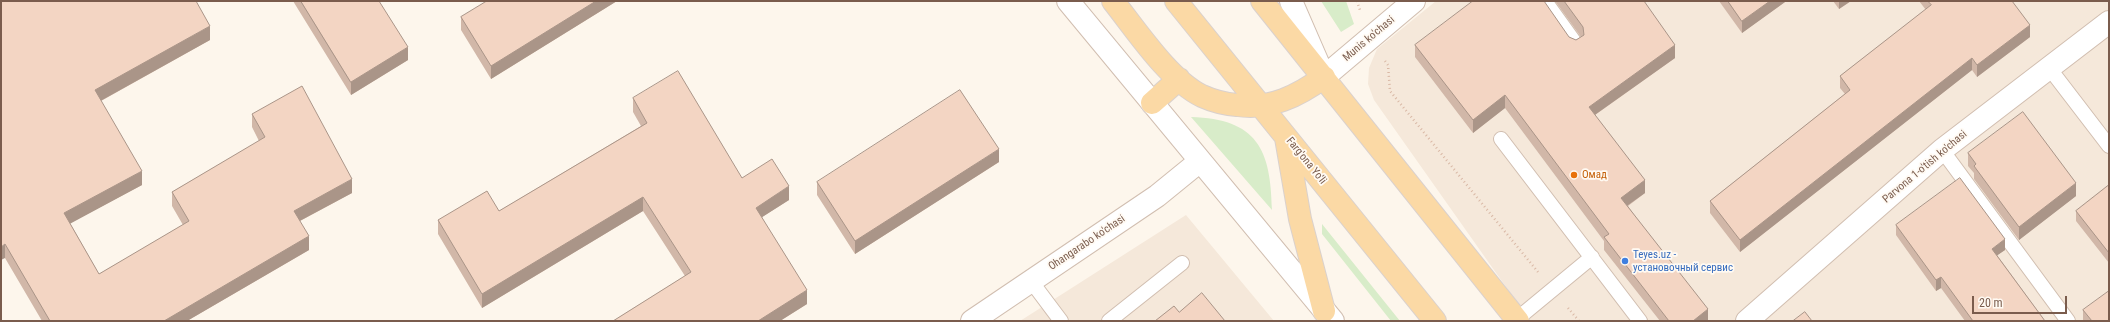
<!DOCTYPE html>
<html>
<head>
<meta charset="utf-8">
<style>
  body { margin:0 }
  #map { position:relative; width:2110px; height:322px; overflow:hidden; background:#fdf6ec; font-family:"Roboto Condensed",sans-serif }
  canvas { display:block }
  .frame { position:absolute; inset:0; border:2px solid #7a5c4d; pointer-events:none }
  .scale { position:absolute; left:1972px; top:296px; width:95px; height:18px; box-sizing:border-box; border:2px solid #7a5c4d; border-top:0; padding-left:5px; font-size:12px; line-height:14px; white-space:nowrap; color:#7a5c4d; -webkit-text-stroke:3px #fffaf3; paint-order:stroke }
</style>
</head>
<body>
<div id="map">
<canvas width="2110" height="322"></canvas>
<div class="frame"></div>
<div class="scale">20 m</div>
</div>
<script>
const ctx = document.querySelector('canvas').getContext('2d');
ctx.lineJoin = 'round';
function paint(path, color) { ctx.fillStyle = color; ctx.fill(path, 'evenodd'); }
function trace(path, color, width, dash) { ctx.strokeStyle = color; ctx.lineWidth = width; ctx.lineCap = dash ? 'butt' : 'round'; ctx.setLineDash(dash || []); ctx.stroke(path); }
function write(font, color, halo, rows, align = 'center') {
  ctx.font = font + ' "Roboto Condensed",sans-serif'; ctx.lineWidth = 3.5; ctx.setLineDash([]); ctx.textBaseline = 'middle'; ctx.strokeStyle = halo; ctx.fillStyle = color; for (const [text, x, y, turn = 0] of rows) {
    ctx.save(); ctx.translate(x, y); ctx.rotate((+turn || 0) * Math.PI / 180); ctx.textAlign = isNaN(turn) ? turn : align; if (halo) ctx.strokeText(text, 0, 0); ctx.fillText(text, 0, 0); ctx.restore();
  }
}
const residential = new Path2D(`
  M1436,1H2109V321H1530L1374,100L1368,84L1369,68L1377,49Z
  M1186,215L1274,321H1020Z`);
const green = new Path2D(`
  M1321,1H1346L1354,24L1341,32Z
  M1191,117C1257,119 1271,149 1272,210Z
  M1322,224L1400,321H1391L1322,234Z`);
const path = new Path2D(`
  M1357,1L1360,10
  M1385,61L1388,65L1390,91L1538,272
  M1568,308L1579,321`);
const service = new Path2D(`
  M1545,1L1576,44
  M2050,69L2109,146
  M1501,139L1640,321
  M1942,150L2068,321
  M1031,281L1061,321
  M1517,319L1592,257
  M1109,321L1182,263`);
const minor = new Path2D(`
  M1747,321L1942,150L2109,22`);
const tertiary = new Path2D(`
  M1068,1L1333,321
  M1291,1L1324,77L1414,1
  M972,321L1157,196L1200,161`);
const primary = new Path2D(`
  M1113,1C1136,30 1169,80 1202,96C1213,101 1225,104 1237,105C1270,110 1298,96 1324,77
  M1176,1L1435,321
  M1262,1L1518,321
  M1152,103L1179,79
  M1286,138L1300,219L1324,311`);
const wall = new Path2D(`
  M1,1L210,40L101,101L142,185L70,223L99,274L183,225L172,206V192L259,141L252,127V114L352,193L300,221L309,250L187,321H42L5,258Z
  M293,1H379L408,60L351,95Z
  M487,1H617L491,79L461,30V17Z
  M1555,1H1644L1675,58L1595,115L1645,193L1628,206L1708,321H1660L1604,250V241L1505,108L1473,133L1415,57V45L1569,37L1576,40L1581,37Z
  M1719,1H1785V2L1742,33Z
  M1833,1H1851L1839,9Z
  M1919,1H2012L2030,37L1977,77L1972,70L1740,252L1710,213V201L1845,94L1840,88V76L1926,10Z
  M633,98L742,178L789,200L762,217L807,304L780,321H613L685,276L643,211L482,308L438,234V220L499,211L641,126L633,112Z
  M1968,153L2076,196L2019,240L1974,179V173L1968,166Z
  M999,162L855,254L817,195V182Z
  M2109,185V263L2076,221V211Z
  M1896,225L2005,250L1997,255L2045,321H1965L1941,288L1936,291L1896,235Z
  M2083,310L2109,321H2083Z`);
const shadedWall = new Path2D(`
  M596,1H617L491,79V66Z
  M1770,1H1785V2L1742,33V21Z
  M1839,1H1851L1839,9Z
  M2030,25V37L1977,77V65Z
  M210,26V40L95,104V90Z
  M1675,45V58L1589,119V107Z
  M408,47V60L351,95V82Z
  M1972,58V70L1740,252V240Z
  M1505,95V108L1473,133V120Z
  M999,149V162L855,254V241Z
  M142,171V185L64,227V213Z
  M352,179V193L294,224V211Z
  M1645,180V193L1621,210V198Z
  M2076,183V196L2019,240V227Z
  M789,186V200L756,221V208Z
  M643,197V211L482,308V294Z
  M309,236V250L187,321H164Z
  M2005,239V250L1992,259V249Z
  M5,244V258L1,260V247Z
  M1941,277V288L1936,291V280Z
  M807,290V304L780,321H758Z
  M1708,309V321H1693Z`);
const building = new Path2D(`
  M1,1H196L210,26L95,90L142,171L64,213L99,274L189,221L172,192L265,137L252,114L302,86L352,179L294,211L309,236L164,321H50L5,244L1,247Z
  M301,1H379L408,47L351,82Z
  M487,1H596L491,66L461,17Z
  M1473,1H1544L1569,37L1576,40L1584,35L1583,27L1564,1H1644L1675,45L1589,107L1645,180L1621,198L1708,309L1693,321H1669L1604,237L1609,234L1505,95L1473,120L1415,45Z
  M1728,1H1770L1742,21Z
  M1928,1H2012L2030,25L1977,65L1972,58L1740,240L1710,201L1850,90L1840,76L1931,5Z
  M678,71L742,178L772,159L789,186L756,208L807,290L758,321H613L691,272L643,197L482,294L438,220L487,191L499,211L647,123L633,98Z
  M960,90L999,149L855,241L817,182Z
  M2023,112L2076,183L2019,227L1974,166L1976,164L1968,153Z
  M1960,178L2005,239L1992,249L2045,321H1973L1941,277L1936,280L1896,225Z
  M2109,185V253L2076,211Z
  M2109,291V321H2092L2083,310Z
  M1202,293L1225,321H1155L1174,306L1179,312Z
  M1805,312L1812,321H1793Z`);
const markers = [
  [1574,175,4,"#e8710a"],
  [1625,261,4,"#3f7fe0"]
];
const streetNames = [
  ["Munis ko'chasi",1369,39,-40],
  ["Farg'ona Yo'li",1306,161,51],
  ["Parvona 1-o'tish ko'chasi",1925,167,-40],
  ["Ohangarabo ko'chasi",1087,243,-34]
];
const foodNames = [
  ["Омад",1582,175]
];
const shopNames = [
  ["Teyes.uz -",1633,255],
  ["установочный сервис",1633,268]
];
paint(residential, '#f5e8da');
paint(green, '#d8ecc9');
trace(service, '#d1beb0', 16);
trace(minor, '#d1beb0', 24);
trace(tertiary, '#d1beb0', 24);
trace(primary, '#dad1cd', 24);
trace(path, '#d9b8a5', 2.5, [1, 3]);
trace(service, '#fff', 14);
trace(minor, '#fff', 22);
trace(tertiary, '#fff', 22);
trace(primary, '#fbd9a5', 22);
paint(wall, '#d1b7a8');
paint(shadedWall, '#aa9588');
paint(building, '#f3d5c3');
trace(building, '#aa9588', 1);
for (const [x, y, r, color] of markers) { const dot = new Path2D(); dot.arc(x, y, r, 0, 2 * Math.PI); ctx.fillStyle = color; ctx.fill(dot); trace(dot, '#fffaf3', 1.5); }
write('11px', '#7a5c4d', '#fffaf3', streetNames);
write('11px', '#c56008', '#fffaf3', foodNames, 'left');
write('11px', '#366cbe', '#fffaf3', shopNames, 'left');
</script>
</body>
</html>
